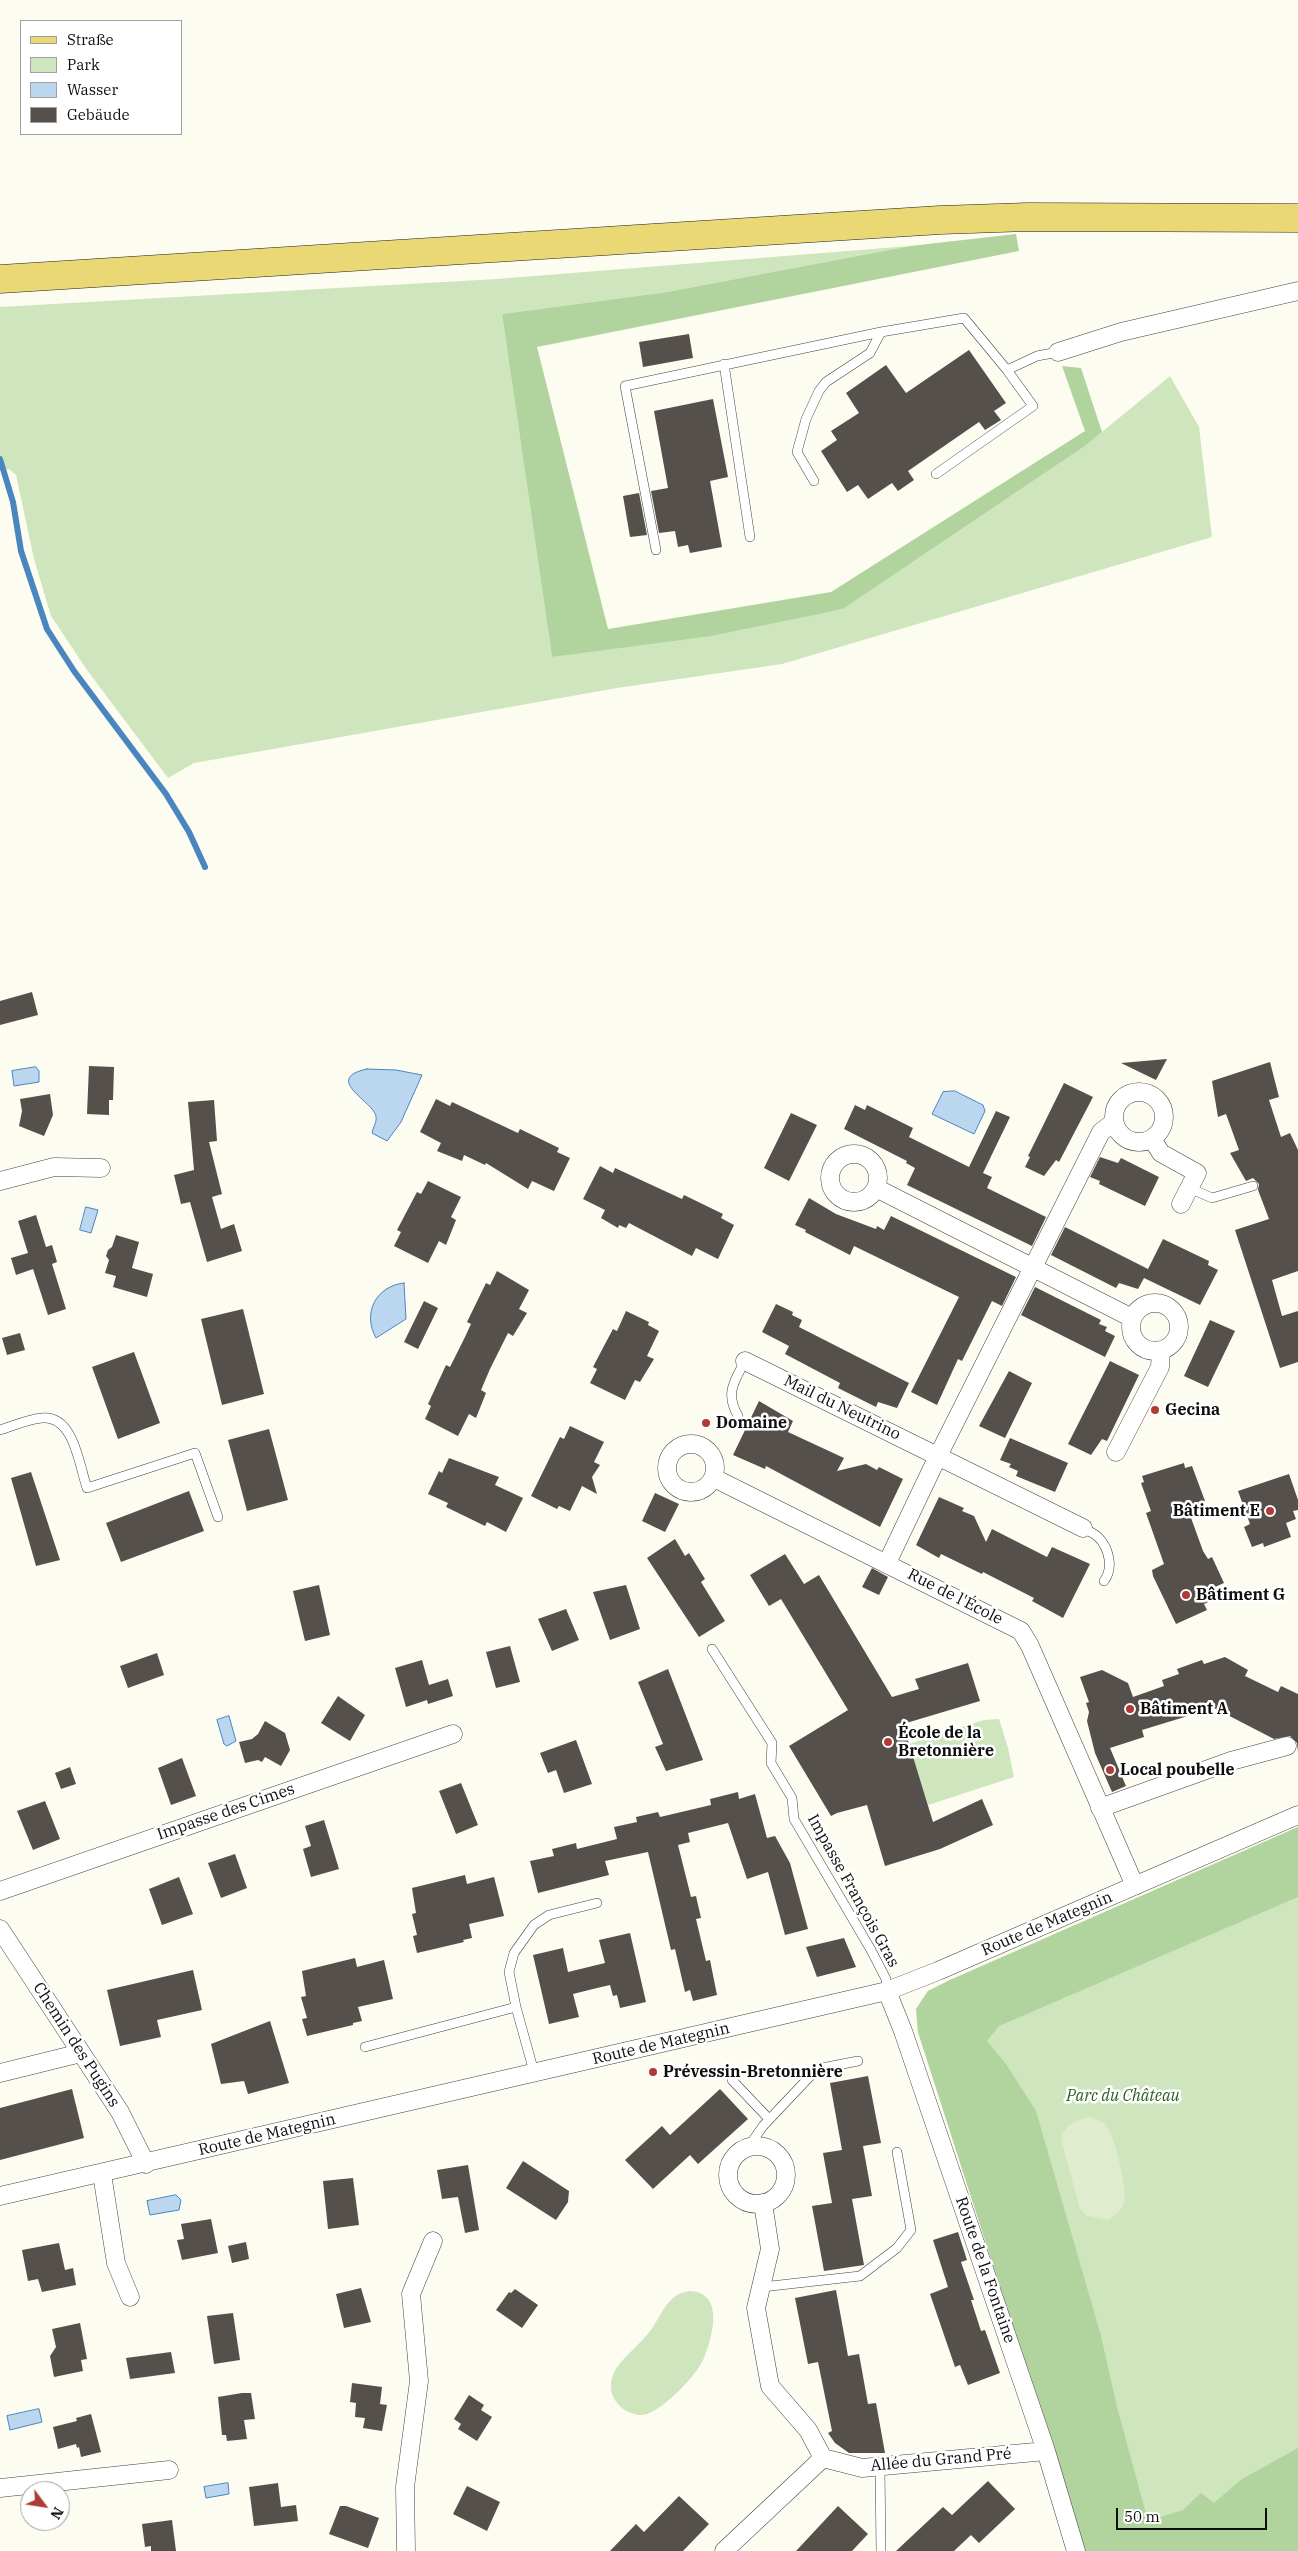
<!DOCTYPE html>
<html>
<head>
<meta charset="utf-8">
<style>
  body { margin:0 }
  #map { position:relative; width:1298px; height:2551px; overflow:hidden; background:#fdfcf1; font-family:"IBM Plex Serif",serif }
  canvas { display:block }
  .legend { position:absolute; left:20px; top:20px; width:162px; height:115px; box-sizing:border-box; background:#fff; border:1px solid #9f9f9f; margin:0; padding:6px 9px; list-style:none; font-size:15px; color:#0e0e0e }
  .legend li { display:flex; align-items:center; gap:10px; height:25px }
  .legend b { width:25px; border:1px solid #9f9f9f }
  .north { position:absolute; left:20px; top:2481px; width:50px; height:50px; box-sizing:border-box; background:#fff; border:1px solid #9f9f9f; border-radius:50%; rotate:121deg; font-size:14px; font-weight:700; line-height:20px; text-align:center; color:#0e0e0e }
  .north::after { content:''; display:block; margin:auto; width:18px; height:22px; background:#af3b35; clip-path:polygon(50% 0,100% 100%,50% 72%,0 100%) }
  .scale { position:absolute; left:1116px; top:2508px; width:151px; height:22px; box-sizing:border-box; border:2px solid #0e0e0e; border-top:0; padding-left:6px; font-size:15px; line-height:18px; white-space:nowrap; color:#0e0e0e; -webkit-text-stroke:4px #fff; paint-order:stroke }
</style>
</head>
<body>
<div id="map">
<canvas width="1298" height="2551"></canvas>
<ul class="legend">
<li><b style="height:6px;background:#ead875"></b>Straße</li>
<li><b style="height:14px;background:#cee5be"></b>Park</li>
<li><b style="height:14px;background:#bbd7ef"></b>Wasser</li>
<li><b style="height:14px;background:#55504c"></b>Gebäude</li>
</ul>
<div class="north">N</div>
<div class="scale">50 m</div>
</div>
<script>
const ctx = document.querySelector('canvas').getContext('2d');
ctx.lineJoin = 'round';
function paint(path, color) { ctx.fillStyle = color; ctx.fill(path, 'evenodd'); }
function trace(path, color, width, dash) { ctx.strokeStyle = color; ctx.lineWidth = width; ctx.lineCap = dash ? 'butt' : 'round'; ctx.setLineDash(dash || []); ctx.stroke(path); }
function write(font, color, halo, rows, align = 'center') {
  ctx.font = font + ' "IBM Plex Serif",serif'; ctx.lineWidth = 5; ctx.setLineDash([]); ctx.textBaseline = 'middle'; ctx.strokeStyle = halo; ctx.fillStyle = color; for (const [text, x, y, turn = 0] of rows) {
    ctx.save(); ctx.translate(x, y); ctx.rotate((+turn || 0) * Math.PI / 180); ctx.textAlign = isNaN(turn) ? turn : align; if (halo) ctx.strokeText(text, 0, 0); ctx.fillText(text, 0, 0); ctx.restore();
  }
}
const green = new Path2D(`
  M910,246L667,292L502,314L552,657L843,609L1085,446L1170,376L1199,427L1212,537L782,664L617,688L194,763L168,778L87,670L51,616L34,559L16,475L9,469L0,470V307L497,279Z
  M999,1719L1008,1748L1014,1777L928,1805L909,1744L984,1720Z
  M1298,1827V2551H1085L918,2032L916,2009L928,1991L950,1980Z
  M689,2291C725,2292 713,2336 704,2358C698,2374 664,2409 647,2414C639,2417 629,2413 622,2408C616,2403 610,2394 611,2385C611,2379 614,2372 617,2367C627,2354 641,2343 651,2330C658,2320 663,2307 672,2299C677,2294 683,2292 689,2291Z`);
const forest = new Path2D(`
  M1016,234L1019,251L537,347L608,629L831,592L1085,431L1062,366L1081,368L1102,432L1085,446L843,609L711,636L552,657L502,314L667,292L910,246Z
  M1298,1827V1897L999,2026L987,2041L1006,2064L1036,2111L1101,2336L1117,2407L1148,2521L1183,2510L1201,2493L1214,2503L1242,2479L1298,2448V2551H1085L918,2032L916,2009L928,1991L950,1980Z`);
const pitch = new Path2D(`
  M1089,2117C1097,2119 1103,2121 1108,2128C1115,2137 1128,2194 1124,2203C1121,2211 1115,2215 1108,2220L1087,2216L1080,2209L1062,2143L1061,2135C1069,2124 1076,2120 1089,2117Z`);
const water = new Path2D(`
  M36,1067L39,1071V1082L14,1086L12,1071Z
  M367,1069L396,1070L422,1075L401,1122L387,1141L372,1133C373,1128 377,1121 376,1117C375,1102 321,1079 367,1069Z
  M955,1091L983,1105L985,1111L974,1134L932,1114L943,1092Z
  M86,1207L98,1210L91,1233L80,1230Z
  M404,1283L406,1319L376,1338C362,1313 376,1286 404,1283Z
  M229,1716L236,1741L227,1746L224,1744L217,1720Z
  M176,2195L181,2200L179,2210L150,2215L147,2201Z
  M39,2409L42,2422L10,2430L7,2416Z
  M228,2483L229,2494L206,2498L204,2487Z`);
const stream = new Path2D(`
  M0,459L13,502L21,551L47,629L74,671L166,794L189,832L205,867`);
const building = new Path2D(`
  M689,334L693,358L643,367L639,342Z
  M969,350L1006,403L994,411L1001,420L985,430L979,422L908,471L914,480L898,491L892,483L868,499L858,485L847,492L821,451L837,440L831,431L859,413L846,393L886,365L906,393Z
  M713,399L728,477L710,481L722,547L690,553L688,545L678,547L675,531L659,533L651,491L668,488L654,411Z
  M639,493L647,535L630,537L623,496Z
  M32,992L38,1015L0,1025V1001Z
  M1167,1059L1156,1080L1121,1063Z
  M1270,1062L1279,1097L1269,1100L1281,1137L1290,1133L1298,1150V1271L1272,1280L1282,1316L1298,1311V1362L1280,1368L1235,1230L1269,1219L1258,1190L1259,1184L1253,1178L1246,1181L1230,1153L1239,1150L1226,1114L1218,1117L1212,1081Z
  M89,1066L114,1067L113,1100H109V1115L87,1114Z
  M1064,1083L1093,1097L1059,1162L1056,1160L1044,1176L1025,1167L1030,1157L1028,1156Z
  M50,1094L53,1115L44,1136L19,1126L22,1111L20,1099Z
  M436,1099L450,1106L452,1102L518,1133L520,1129L559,1148L557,1152L570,1158L554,1191L532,1181L528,1189L486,1163L485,1165L464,1155L462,1161L437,1151L441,1143L420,1132Z
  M214,1100L217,1141L209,1142L222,1194L212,1197L221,1229L234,1224L242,1251L207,1262L190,1202L181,1204L174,1175L194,1170L188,1102Z
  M855,1105L865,1110L867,1105L913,1128L909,1137L969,1167L996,1111L1010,1117L983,1173L992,1177L987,1188L1046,1217L1032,1246L907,1185L915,1168L906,1163L907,1161L844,1129Z
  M791,1113L817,1125L789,1181L764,1168Z
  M1100,1157L1118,1163L1121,1158L1159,1177L1145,1206L1099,1184L1100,1181L1090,1177Z
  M600,1166L613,1173L615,1168L682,1199L684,1195L723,1214L721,1218L734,1225L718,1259L696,1248L692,1256L629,1223L626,1228L619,1225L618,1228L601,1218L605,1210L583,1199Z
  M428,1181L461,1197L451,1217L456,1220L446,1245L439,1241L428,1263L394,1246L401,1232L397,1230L417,1192L421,1194Z
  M809,1198L836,1214L876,1229L877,1226L884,1230L891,1216L1016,1277L1002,1306L992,1301L962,1361L958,1359L937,1405L911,1392L959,1297L854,1246L850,1255L805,1232L806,1230L795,1225Z
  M36,1215L46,1247L52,1245L57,1262L52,1264L66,1309L48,1315L33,1269L16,1275L11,1258L28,1253L18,1221Z
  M1065,1227L1148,1269L1163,1239L1209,1261L1208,1265L1218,1270L1200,1305L1144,1278L1138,1289L1119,1283L1116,1288L1051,1255Z
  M116,1235L139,1242L132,1268L153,1274L147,1297L113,1287L116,1276L105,1273L109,1260L106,1256L108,1250L112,1247Z
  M497,1271L529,1290L519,1309L527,1313L513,1336L508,1333L490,1369L481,1390L486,1393L476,1418L469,1414L458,1436L425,1419L431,1406L428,1404L446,1365L450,1367L465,1337L471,1324L467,1322L486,1283L490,1285Z
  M1035,1287L1101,1320L1099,1324L1107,1327L1105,1331L1115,1336L1105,1357L1021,1315Z
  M424,1301L438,1308L418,1349L404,1342Z
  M776,1304L793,1312L792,1315L802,1320L799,1327L909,1383L897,1408L878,1402L876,1407L838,1388L840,1383L785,1354L789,1346L762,1332Z
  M243,1309L264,1394L222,1405L201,1319Z
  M626,1311L649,1322L648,1325L659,1331L647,1356L654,1359L640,1382L635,1380L625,1400L590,1383L597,1369L593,1367L605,1344L613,1329L617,1331Z
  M1210,1320L1235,1331L1208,1387L1184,1376Z
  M20,1333L25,1350L7,1355L2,1338Z
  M134,1352L160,1423L118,1439L92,1367Z
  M1110,1361L1139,1375L1107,1441L1102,1439L1091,1455L1068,1444Z
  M1009,1371L1032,1383L1005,1438L979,1426Z
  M759,1401L793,1421L788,1432L844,1458L837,1471L866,1464L877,1470L879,1467L903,1479L880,1527L766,1466L765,1469L733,1455Z
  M570,1426L604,1442L594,1462L600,1465L592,1477L597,1494L582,1486L570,1511L559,1506L557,1509L531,1496L560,1437L564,1439Z
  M269,1429L288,1500L247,1511L228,1440Z
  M1010,1438L1068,1463L1055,1492L1016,1476L1018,1471L1009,1467L1011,1464L1000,1460Z
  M449,1458L499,1477L495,1485L523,1498L506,1532L487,1522L485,1526L446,1507L448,1503L428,1494L439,1471L442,1473Z
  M1184,1463L1185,1468L1192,1466L1205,1501L1197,1503L1200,1512L1190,1515L1203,1551L1208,1559L1212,1557L1224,1583L1208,1590L1212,1600L1204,1604L1207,1610L1176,1624L1153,1576L1152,1570L1164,1564L1146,1513L1151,1511L1141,1483L1144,1482L1142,1476Z
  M31,1472L60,1560L36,1566L11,1478Z
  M1289,1474L1298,1500V1510L1293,1511L1296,1519L1286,1523L1291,1537L1264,1547L1263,1543L1252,1547L1244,1527L1250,1524L1238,1491Z
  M189,1491L204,1531L121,1562L106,1523Z
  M655,1493L679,1504L665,1532L642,1521Z
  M939,1497L964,1508L962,1511L974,1516L986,1542L992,1529L1047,1557L1052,1547L1090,1564L1063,1618L1032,1601L1034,1598L983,1572L982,1574L941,1554L939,1558L916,1545Z
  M675,1539L685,1556L689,1553L705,1579L701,1582L725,1621L699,1637L647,1558Z
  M785,1554L804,1584L819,1575L892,1697L919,1689L915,1679L968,1663L980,1701L903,1724L933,1822L982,1799L993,1825L940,1849L885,1866L867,1805L837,1813L831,1816L789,1746L848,1710L781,1599L769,1606L750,1575Z
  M872,1568L888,1577L879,1595L862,1587Z
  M319,1585L330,1635L305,1641L293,1591Z
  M626,1585L640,1629L610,1640L593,1592Z
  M566,1609L579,1640L552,1651L538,1619Z
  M510,1646L520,1682L496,1688L486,1652Z
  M157,1653L164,1675L128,1688L120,1666Z
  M1225,1657L1248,1670L1245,1676L1278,1692L1281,1686L1298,1694V1752L1297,1743L1290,1736L1274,1739L1214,1708L1142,1730L1144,1737L1110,1748L1126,1786L1112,1792L1095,1753L1087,1721L1089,1712L1086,1703L1089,1702L1080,1677L1102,1670L1128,1683L1133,1697L1164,1686L1162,1680L1179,1674L1177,1669L1202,1660L1204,1664Z
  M422,1660L429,1685L448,1679L453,1696L428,1704L427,1700L406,1707L395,1668Z
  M668,1669L703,1760L666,1771L655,1747L663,1744L638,1682Z
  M338,1696L365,1715L350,1741L321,1723Z
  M265,1721L285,1733L290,1750L281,1766L265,1757L262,1762L258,1760L245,1763L239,1742L252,1739L258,1734Z
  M576,1740L592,1784L564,1793L556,1770L548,1773L540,1753Z
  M182,1758L196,1796L171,1805L158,1768Z
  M70,1767L76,1784L61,1789L55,1773Z
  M461,1783L478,1825L456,1834L439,1791Z
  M738,1792L739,1799L755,1794L767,1838L775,1836L790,1863L808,1929L785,1935L768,1872L747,1879L728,1823L688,1833L690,1842L678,1845L691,1897L696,1896L701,1918L696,1919L706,1961L710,1960L717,1995L693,2001L690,1990L685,1992L675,1949L671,1950L648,1852L605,1861L609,1875L538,1893L530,1861L554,1856L552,1849L576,1843L577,1849L617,1839L614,1827L637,1822L636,1817L658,1812L660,1817L711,1805L710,1799Z
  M45,1801L60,1839L33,1850L17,1811Z
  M324,1820L339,1869L311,1877L303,1849L311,1846L305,1826Z
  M235,1854L247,1888L221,1898L208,1863Z
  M465,1875L467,1884L494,1877L504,1916L469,1924L472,1938L463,1940L464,1942L417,1953L413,1936L417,1935L412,1914L416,1913L412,1888Z
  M179,1877L193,1914L162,1925L149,1889Z
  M630,1933L646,2002L620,2008L617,1995L613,1996L610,1985L593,1989L573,1994L579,2017L549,2024L533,1955L563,1948L568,1972L605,1963L599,1940Z
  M844,1938L856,1967L817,1977L806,1947Z
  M355,1958L357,1967L384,1960L393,1999L358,2007L362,2021L353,2023V2025L307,2036L302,2019L307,2018L301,1997L306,1996L302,1971Z
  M193,1970L202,2010L157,2020L161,2037L120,2046L107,1990Z
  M270,2021L289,2083L248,2094L244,2081L221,2084L211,2044Z
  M868,2076L881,2143L863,2146L872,2196L852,2199L864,2265L824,2271L812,2206L832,2203L823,2153L842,2150L830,2083Z
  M72,2089L84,2138L0,2160V2108Z
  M720,2089L748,2119L698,2164L690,2155L653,2189L625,2160L662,2126L670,2135Z
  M523,2161L569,2191L568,2202L556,2220L506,2188Z
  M468,2165L479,2230L465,2233L458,2197L442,2199L437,2170Z
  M353,2178L359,2225L328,2229L323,2181Z
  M211,2219L218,2253L182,2260L177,2240L184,2239L181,2224Z
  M958,2232L967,2260L961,2262L974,2300H971L981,2331L985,2330L1000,2373L968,2385L960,2365L955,2367L930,2294L948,2287L933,2240Z
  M246,2242L249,2259L232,2263L228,2246Z
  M59,2243L65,2270L73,2268L76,2285L42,2292L38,2279L28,2281L22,2250Z
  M361,2288L371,2322L344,2328L336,2294Z
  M515,2289L538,2305L522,2328L496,2310L509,2292L511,2293Z
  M836,2290L848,2356L859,2354L868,2404L876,2403L885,2453H849L835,2443L828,2433L832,2431L818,2362L808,2364L795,2298Z
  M233,2313L240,2360L214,2364L207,2316Z
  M80,2323L87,2359L81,2360L83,2371L54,2377L50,2356L56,2347L52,2329Z
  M171,2352L175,2373L130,2379L126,2358Z
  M352,2383L382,2387L380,2404L387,2405L382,2431L363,2428L365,2418L355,2417L356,2403L350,2402Z
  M242,2393H251L255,2419L244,2420L247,2439L227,2441L226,2435H222L218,2397Z
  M469,2395L484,2405L481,2410L492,2417L477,2441L458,2429L461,2424L454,2419Z
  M91,2414L101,2452L81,2457L79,2447L77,2448L76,2444L58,2449L53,2427L77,2421L76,2418Z
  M988,2481L1015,2509L979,2543L971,2535L954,2551H896L943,2507L952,2515Z
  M278,2483L281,2507L296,2505L298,2521L254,2526L249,2487Z
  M467,2486L500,2502L487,2531L453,2514Z
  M679,2496L709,2524L683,2551H610L636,2524L644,2532Z
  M340,2506H346L379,2518L368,2548L329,2534Z
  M838,2506L868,2534L852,2551H796Z
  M172,2520L176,2551H151V2546L145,2547L142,2524Z`);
const service = new Path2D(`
  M724,364L750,537
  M936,474L1033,406L1007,370
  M814,481L797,452L806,419L819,391L826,382L870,353L881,332
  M656,550L625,386L881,332L964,318L1007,370L1037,356L1058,352
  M1189,1188L1212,1198L1253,1186
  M738,1416C725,1393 734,1382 745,1361
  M0,1430C13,1426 28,1419 42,1418C74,1415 79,1465 87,1488L195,1453L218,1517
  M1083,1528C1087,1530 1093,1533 1097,1536C1109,1547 1114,1568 1104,1581
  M712,1649L772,1743L771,1763L792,1798L794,1819L871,1950L886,1979L887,1991
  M365,2047L516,2007
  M534,2072L516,2007L509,1972L514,1953L534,1925L549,1915L597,1903
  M732,2080L769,2119
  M749,2146L763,2126L817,2069L858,2061
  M762,2287L860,2276L897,2248L911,2230L897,2152
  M880,2466L881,2551`);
const minor = new Path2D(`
  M1058,352L1121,332L1298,291
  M1114 1117a25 25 0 1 1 50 0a25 25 0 1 1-50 0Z
  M1152,1139L1161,1153L1197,1173L1181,1204
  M830 1178a24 24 0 1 1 48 0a24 24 0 1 1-48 0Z
  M0,1181L54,1167L101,1168
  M876,1188L1132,1318
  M1131 1327a24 24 0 1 1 48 0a24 24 0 1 1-48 0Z
  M745,1361L1083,1528
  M667 1468a24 24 0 1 1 48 0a24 24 0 1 1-48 0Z
  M1116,1452L1160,1367L1161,1350
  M714,1478L1021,1631L1030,1646L1135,1886
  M887,1563L938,1456L1101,1132L1114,1122
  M1100,1808L1231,1761L1287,1746
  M0,1891L453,1734
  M0,1929L120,2112L146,2164
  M887,1991L903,2031L1046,2451L1076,2551
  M0,2073L81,2053
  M728 2175a29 29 0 1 1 58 0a29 29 0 1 1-58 0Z
  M102,2174L116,2263L130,2297
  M0,2196L887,1991L938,1971L1298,1815
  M763,2203L770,2249L756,2308L770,2386L808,2430L823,2458
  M0,2488L169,2470
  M406,2551L405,2487L419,2381L411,2294L433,2241
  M724,2551L823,2458L862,2468L1046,2451`);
const primary = new Path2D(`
  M0,279L940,220L1028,217L1298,218`);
const markers = [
  [1155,1410,5,"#af3b35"],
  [706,1423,5,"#af3b35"],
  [1270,1511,5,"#af3b35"],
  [1186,1595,5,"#af3b35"],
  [1130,1709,5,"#af3b35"],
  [888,1742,5,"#af3b35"],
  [1110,1770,5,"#af3b35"],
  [653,2072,5,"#af3b35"]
];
const streetNames = [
  ["Mail du Neutrino",842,1408,26],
  ["Rue de l'École",955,1597,27],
  ["Impasse des Cimes",226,1812,-19],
  ["Impasse François Gras",853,1891,61],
  ["Route de Mategnin",1047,1924,-23],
  ["Route de Mategnin",661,2044,-13],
  ["Chemin des Pugins",76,2045,57],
  ["Route de Mategnin",267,2135,-13],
  ["Route de la Fontaine",985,2270,71],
  ["Allée du Grand Pré",941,2460,-5]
];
const poiNames = [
  ["Gecina",1165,1410],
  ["Domaine",716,1423],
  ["Bâtiment E",1260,1511,"right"],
  ["Bâtiment G",1196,1595],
  ["Bâtiment A",1140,1709],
  ["École de la",898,1733],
  ["Bretonnière",898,1751],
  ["Local poubelle",1120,1770],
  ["Prévessin-Bretonnière",663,2072]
];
const parkNames = [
  ["Parc du Château",1123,2096]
];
paint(green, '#cee5be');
paint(forest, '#b1d49f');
paint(pitch, '#dfedce');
paint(water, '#bbd7ef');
trace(water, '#4985bf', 1);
trace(stream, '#4985bf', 6);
paint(building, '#55504c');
trace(service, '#414141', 10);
trace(minor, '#414141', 19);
trace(primary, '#1f1f1f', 29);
trace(service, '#fff', 9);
trace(minor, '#fff', 18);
trace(primary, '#ead875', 28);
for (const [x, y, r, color] of markers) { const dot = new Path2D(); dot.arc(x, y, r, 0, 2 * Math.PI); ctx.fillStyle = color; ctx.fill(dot); trace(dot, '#fff', 2); }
write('16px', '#0e0e0e', '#fff', streetNames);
write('bold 16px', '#0e0e0e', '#fff', poiNames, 'left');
write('italic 16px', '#2c5f25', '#fff', parkNames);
</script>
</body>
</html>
